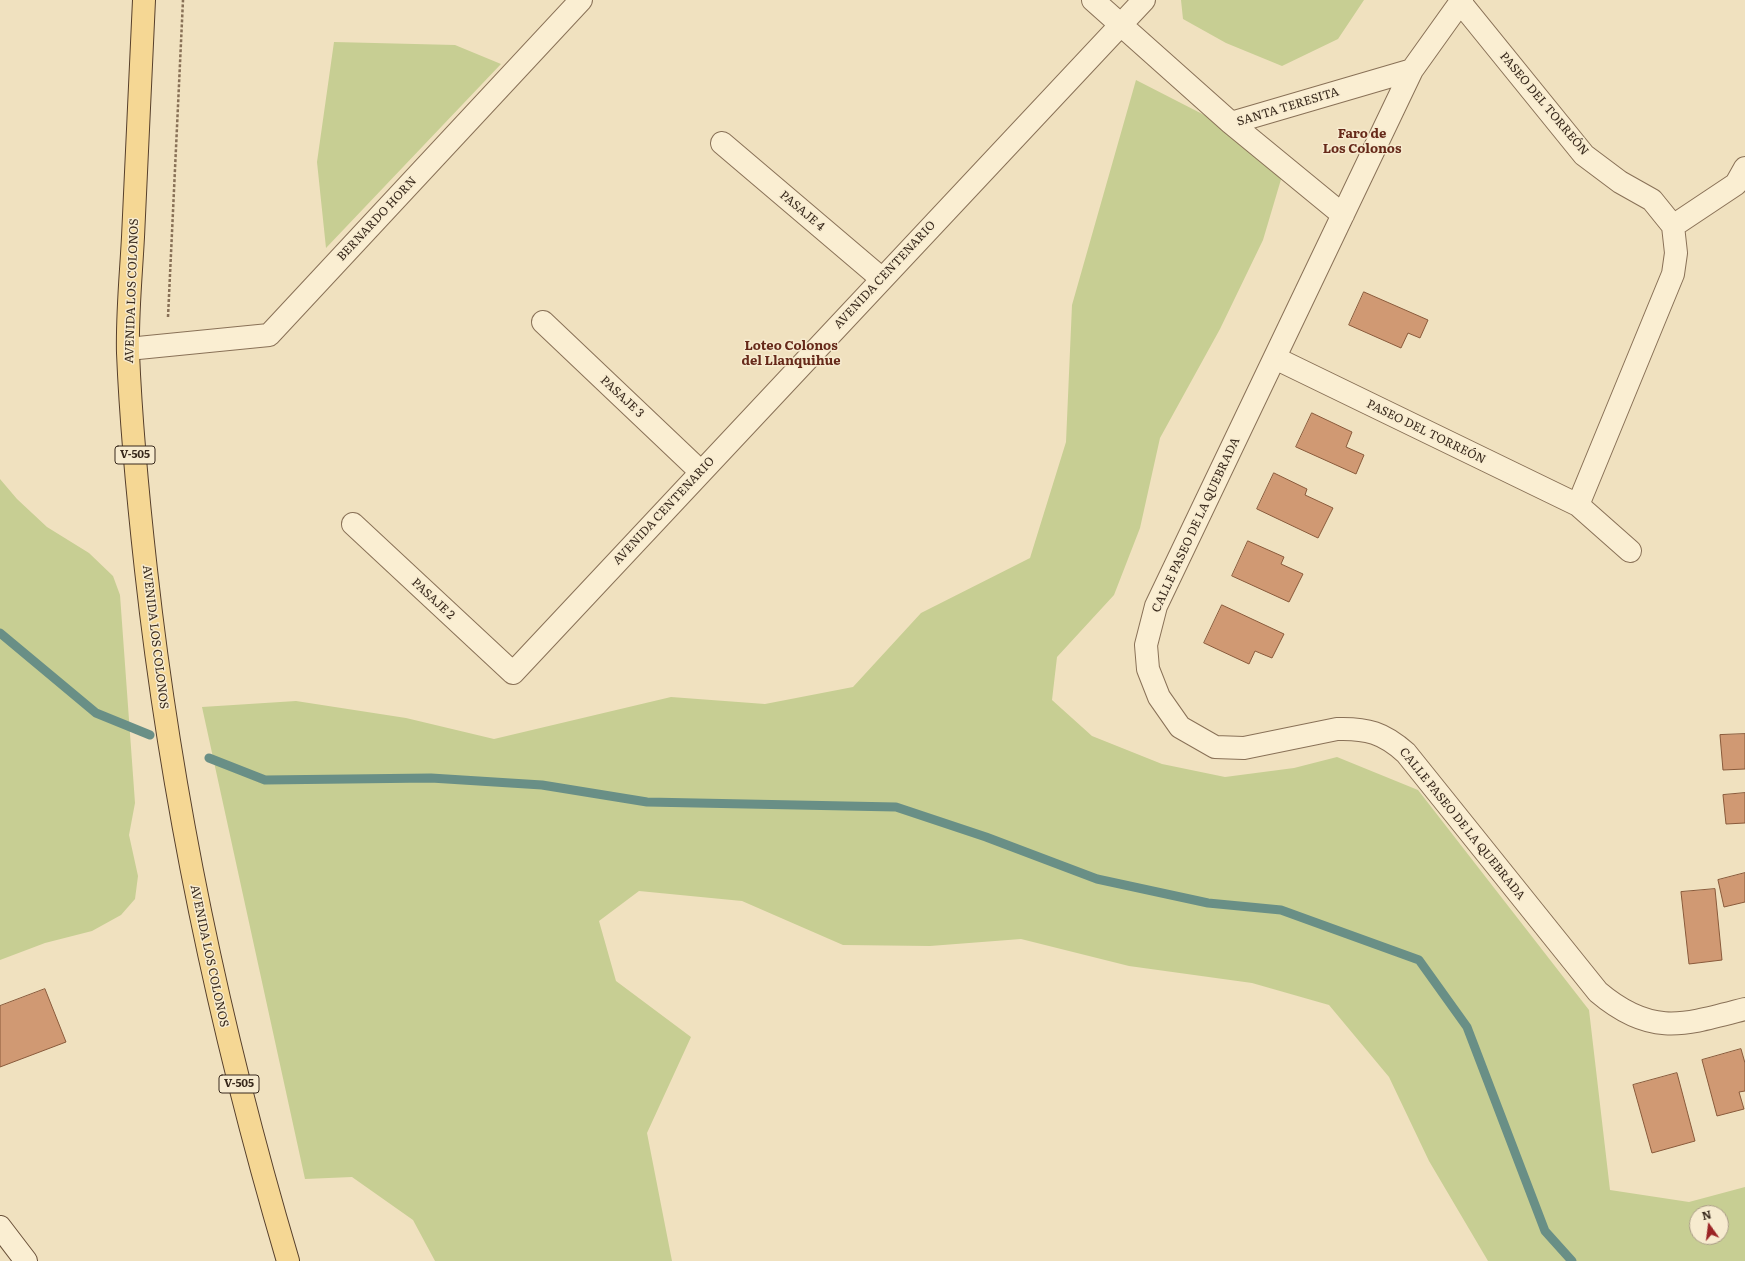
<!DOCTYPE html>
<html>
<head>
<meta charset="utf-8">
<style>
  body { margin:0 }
  #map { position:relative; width:1745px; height:1261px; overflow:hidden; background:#f0e1bf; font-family:Literata,serif }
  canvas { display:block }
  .north { position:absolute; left:1689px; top:1205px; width:40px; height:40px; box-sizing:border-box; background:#f7ebcf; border:1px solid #ab9d87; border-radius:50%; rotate:346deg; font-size:11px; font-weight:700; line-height:16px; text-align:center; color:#38291c }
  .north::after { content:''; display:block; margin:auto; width:14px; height:18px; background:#9b2425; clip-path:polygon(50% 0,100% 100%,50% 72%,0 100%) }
</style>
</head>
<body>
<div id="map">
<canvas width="1745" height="1261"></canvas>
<div class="north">N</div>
</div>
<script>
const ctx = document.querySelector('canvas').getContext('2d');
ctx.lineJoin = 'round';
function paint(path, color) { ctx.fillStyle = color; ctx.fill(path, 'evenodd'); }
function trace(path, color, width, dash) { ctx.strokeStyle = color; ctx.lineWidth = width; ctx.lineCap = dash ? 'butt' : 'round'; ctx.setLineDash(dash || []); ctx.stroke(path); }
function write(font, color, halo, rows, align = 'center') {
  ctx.font = font + ' Literata,serif'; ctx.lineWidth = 3; ctx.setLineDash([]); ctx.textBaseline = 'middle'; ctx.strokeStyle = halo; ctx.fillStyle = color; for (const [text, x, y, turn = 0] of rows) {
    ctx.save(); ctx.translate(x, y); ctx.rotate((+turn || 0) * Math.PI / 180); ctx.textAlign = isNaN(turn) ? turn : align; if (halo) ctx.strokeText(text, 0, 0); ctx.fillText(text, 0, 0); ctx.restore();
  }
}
const green = new Path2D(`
  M1181,0H1364L1338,39L1282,66L1226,43L1183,19Z
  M334,42L455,45L501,64L326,248L317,162Z
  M1136,80L1216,121L1282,176L1263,240L1220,329L1160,438L1140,528L1114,595L1057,657L1052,700L1092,736L1162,764L1225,777L1294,768L1337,757L1418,790L1589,1010L1610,1190L1689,1202L1745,1187V1261H1488L1429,1161L1389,1077L1329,1005L1252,983L1129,966L1021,939L930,946L843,945L742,901L639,891L599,921L616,981L691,1037L647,1133L672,1261H435L413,1220L352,1177L305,1179L202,707L296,701L406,718L494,739L671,697L765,704L853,687L921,613L1030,558L1066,442L1072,305ZM1697,1213H1721V1237H1697Z
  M0,479L17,499L47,527L89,553L113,576L120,595L135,803L129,835L138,876L135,899L121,915L92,931L45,943L0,960Z`);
const stream = new Path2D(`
  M0,633L96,713L150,735
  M209,758L265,780L431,778L542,785L647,802L896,807L986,837L1097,879L1208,903L1281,910L1419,960L1467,1027L1545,1231L1572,1261`);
const building = new Path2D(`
  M1364,292L1428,320L1420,338L1408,333L1401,348L1349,325Z
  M1312,413L1352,432L1346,447L1364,455L1356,474L1296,447Z
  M1274,473L1307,489L1305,495L1333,508L1318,538L1257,509Z
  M1248,541L1284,557L1281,564L1303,574L1289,602L1232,576Z
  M1222,605L1284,634L1272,658L1255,651L1249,664L1204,643Z
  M1745,734V769L1723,770L1720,735Z
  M1745,793V823L1726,824L1723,795Z
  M1745,873V902L1724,907L1718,880Z
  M1715,889L1722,960L1689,964L1681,892Z
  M45,989L66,1042L0,1067V1006Z
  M1741,1049L1745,1063V1091L1739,1092L1744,1109L1717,1116L1702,1060Z
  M1677,1073L1695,1141L1652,1153L1633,1085Z`);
const path = new Path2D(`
  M168,317L183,0`);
const minor = new Path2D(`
  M1093,0L1231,123L1343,215
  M1462,0L1412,70L1156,606L1146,645L1148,669L1159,697L1180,727L1215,747L1244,748L1337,729C1367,728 1384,733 1406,753L1598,992C1651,1037 1684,1025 1745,1009
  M1460,2L1584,155L1620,182L1652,200L1673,226
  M1231,123L1412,70
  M722,143L882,279
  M543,322L701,472
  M128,349L269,335L581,0
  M1275,358L1578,505
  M353,524L513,673L1144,0
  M1630,551L1578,505L1673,274L1676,253L1673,226L1736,184L1745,168`);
const secondary = new Path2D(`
  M0,1227L26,1261`);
const primary = new Path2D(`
  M144,0C140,79 137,158 133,237C131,275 127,315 128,353C131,425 138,498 146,570C172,805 221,1035 288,1261`);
const shields = [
  [135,455,40],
  [239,1084,40]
];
const shieldNames = [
  ["V-505",135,455],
  ["V-505",239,1084]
];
const streetNames = [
  ["PASEO DEL TORREÓN",1544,104,50],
  ["SANTA TERESITA",1288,107,-17],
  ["PASAJE 4",802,211,40],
  ["BERNARDO HORN",377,219,-47],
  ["AVENIDA CENTENARIO",885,275,-47],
  ["AVENIDA LOS COLONOS",132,291,-88],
  ["PASAJE 3",622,397,43],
  ["PASEO DEL TORREÓN",1426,432,26],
  ["AVENIDA CENTENARIO",664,511,-47],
  ["CALLE PASEO DE LA QUEBRADA",1196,525,-65],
  ["PASAJE 2",433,599,43],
  ["AVENIDA LOS COLONOS",155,637,83],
  ["CALLE PASEO DE LA QUEBRADA",1462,824,51],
  ["AVENIDA LOS COLONOS",209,956,78]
];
const neighbourhoodNames = [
  ["Faro de",1362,134],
  ["Los Colonos",1362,149],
  ["Loteo Colonos",791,346],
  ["del Llanquihue",791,361]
];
paint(green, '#c7ce93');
trace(stream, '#698f86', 9);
paint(building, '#d09973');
trace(building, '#895a3b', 1);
trace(minor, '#897157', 24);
trace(secondary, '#6b523a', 24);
trace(primary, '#563f2b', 24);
trace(path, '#897157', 2.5, [3, 2]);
trace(minor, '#faeed2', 22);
trace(secondary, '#faeed2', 22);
trace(primary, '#f5d794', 22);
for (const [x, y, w] of shields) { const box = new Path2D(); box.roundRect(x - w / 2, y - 9, w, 18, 3); ctx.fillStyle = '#f7ebcf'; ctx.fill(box); trace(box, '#38291c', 1); }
write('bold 11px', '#38291c', null, shieldNames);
write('12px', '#38291c', '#f7ebcf', streetNames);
write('bold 13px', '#662919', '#f7ebcf', neighbourhoodNames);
</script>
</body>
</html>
